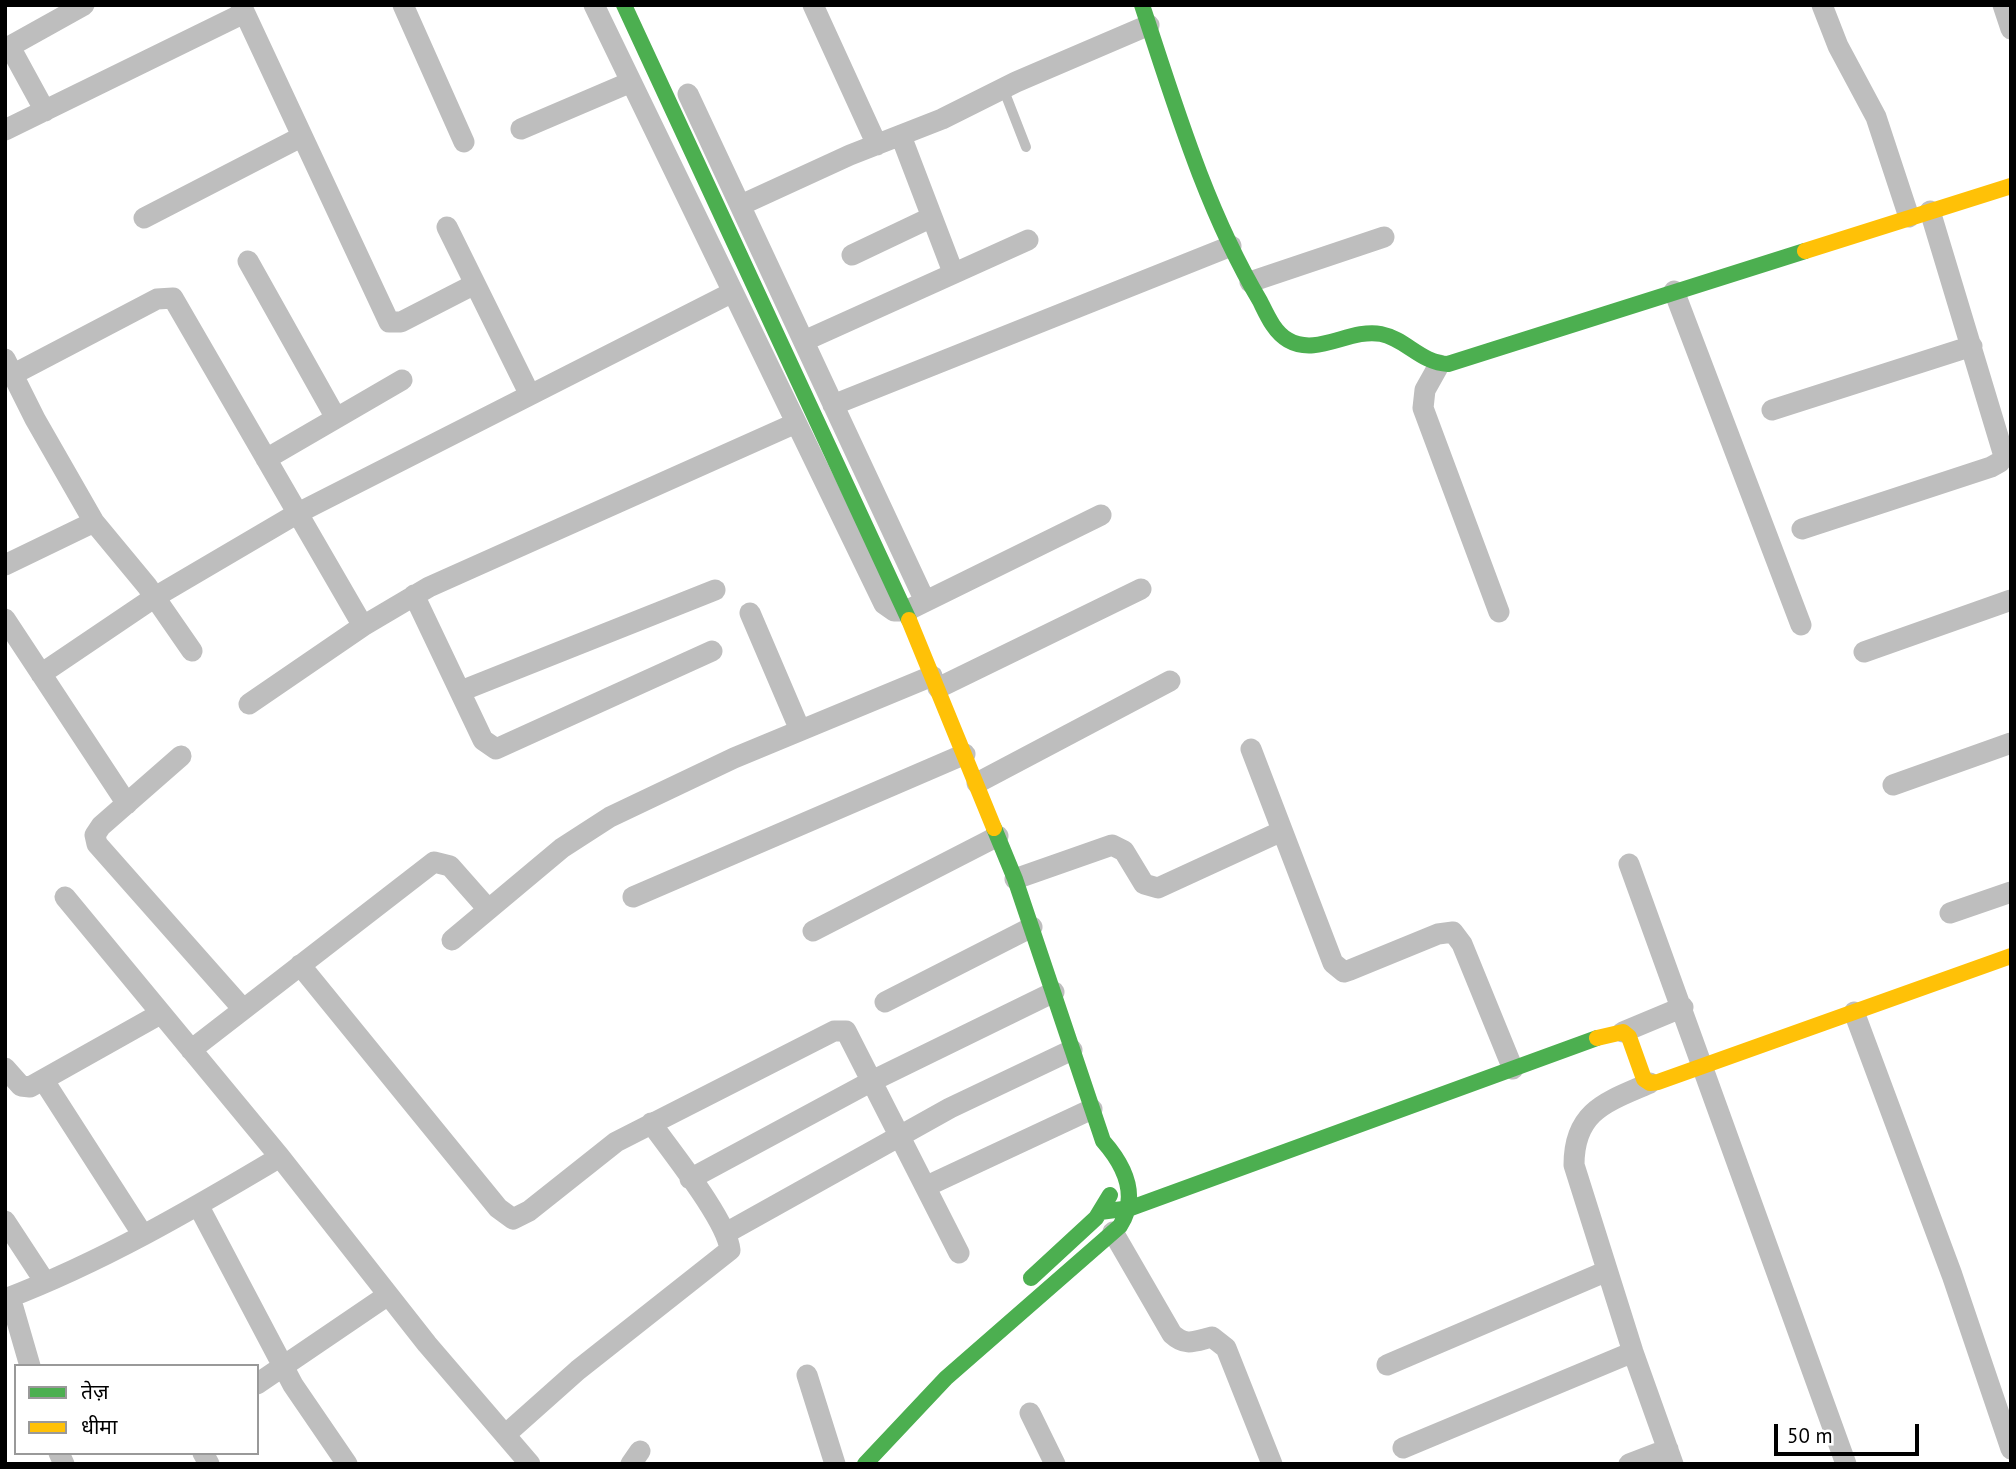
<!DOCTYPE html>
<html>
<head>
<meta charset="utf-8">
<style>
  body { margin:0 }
  #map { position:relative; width:2016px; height:1469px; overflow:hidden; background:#fff; font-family:"PT Sans","Noto Sans Devanagari",sans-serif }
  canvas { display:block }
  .frame { position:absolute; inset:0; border:7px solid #000; pointer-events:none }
  .legend { position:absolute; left:14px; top:1364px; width:245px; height:91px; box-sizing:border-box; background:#fff; border:2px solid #999; margin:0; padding:9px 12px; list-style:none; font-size:21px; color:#000 }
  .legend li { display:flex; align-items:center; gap:14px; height:35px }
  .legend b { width:35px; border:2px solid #999 }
  .scale { position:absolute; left:1774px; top:1424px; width:145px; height:32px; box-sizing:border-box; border:4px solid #000; border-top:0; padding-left:9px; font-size:21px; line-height:24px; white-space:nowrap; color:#000; -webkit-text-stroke:5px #fff; paint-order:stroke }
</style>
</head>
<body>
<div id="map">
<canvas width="2016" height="1469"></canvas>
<div class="frame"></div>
<ul class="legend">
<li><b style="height:9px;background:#4caf50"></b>तेज़</li>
<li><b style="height:9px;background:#ffc107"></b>धीमा</li>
</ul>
<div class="scale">50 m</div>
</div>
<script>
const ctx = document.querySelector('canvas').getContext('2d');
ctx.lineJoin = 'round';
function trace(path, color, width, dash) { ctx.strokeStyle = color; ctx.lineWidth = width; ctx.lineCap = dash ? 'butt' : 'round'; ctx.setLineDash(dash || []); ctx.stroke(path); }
const lane = new Path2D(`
  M1003,88L1026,147`);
const street = new Path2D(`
  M241,5L389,322H401L475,284
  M403,5L464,142
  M594,5L884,604L894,611H906L1101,515
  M813,5L877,145
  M1822,5L1838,46L1876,117L1909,217
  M2003,5L2011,29
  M10,47L45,111
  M5,49L84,5
  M688,94L925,601
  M521,129L631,82
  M5,130L244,13
  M901,136L953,272
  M741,205L850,155L942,119L1016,82L1149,25
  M144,218L301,137
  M447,227L530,395
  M852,255L932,217
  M248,261L336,418
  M1250,282L1384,237
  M1674,291L1801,625
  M804,341L1028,240
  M5,359L35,419L94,522L147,586L192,651
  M1439,365L1425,390L1423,408L1499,612
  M12,375L157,299L173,298L363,626
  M833,405L1231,246
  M1772,410L1972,346
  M266,459L402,380
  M1802,529L1991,467L2000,462L2004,456L1930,211
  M5,565L94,522
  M414,595L483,740L496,749L712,651
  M750,613L800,730
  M5,619L127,804
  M1864,652L2011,600
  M41,674L155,597L298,513L731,293
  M938,688L1141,589
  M461,691L715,590
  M249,704L363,626L429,587L796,423
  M1251,749L1333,963L1344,972L1350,970L1438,934L1453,932L1462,944L1513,1069
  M181,756L101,826L95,835L97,844L243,1009
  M977,783L1170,681
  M1893,785L2011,743
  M1629,864L1846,1464
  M1015,879L1112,845L1124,851L1144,884L1158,888L1282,831
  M65,897L280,1157L427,1344L530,1464
  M633,897L965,754
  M1950,913L2011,892
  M813,931L998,836
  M452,940L562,848L610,817L734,758L932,676
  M300,965L498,1208L513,1219L529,1211L616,1142L834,1031H846L959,1253
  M885,1002L1032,927
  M1854,1012L1952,1275L2011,1449
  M1623,1032L1683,1007
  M191,1050L434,862L450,866L488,909
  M5,1068L21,1086L30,1087L160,1014
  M44,1081L143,1235
  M1650,1083C1606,1102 1574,1111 1574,1165L1633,1352L1673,1464
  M690,1179L872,1081L1054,992
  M927,1186L1092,1109
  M198,1205L293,1385L347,1464
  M5,1221L45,1282
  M1113,1232L1172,1334C1186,1347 1195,1341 1212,1337L1226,1348L1272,1464
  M726,1233L950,1108L1072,1050
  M10,1297L30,1366
  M5,1299C102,1262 191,1210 280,1157
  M1387,1365L1607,1271
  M807,1375L835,1464
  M257,1384L388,1295
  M1030,1413L1055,1464
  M505,1435L578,1370L730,1250C727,1220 670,1150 651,1123
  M1403,1448L1633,1352
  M59,1453L64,1464
  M203,1453L209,1464
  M631,1464L640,1451
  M1629,1464L1668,1449`);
const fast = new Path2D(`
  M624,5L909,620
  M1142,5C1175,105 1206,210 1260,301C1267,315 1274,332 1288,340C1317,357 1350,328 1381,334C1406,339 1421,363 1448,364L1805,251
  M1100,1212L1131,1208L1597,1038
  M1031,1278L1096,1218L1110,1195
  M865,1464L946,1378L1120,1226C1139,1196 1125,1166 1103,1141L1015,879L994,828`);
const slow = new Path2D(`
  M1805,251L2011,186
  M909,620L994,828
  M1597,1038L1623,1032L1629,1037L1644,1079L1650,1083L1658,1082L2011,956`);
trace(lane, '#bebebe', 10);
trace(street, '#bebebe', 21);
trace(fast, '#4caf50', 16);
trace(slow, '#ffc107', 16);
</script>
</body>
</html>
